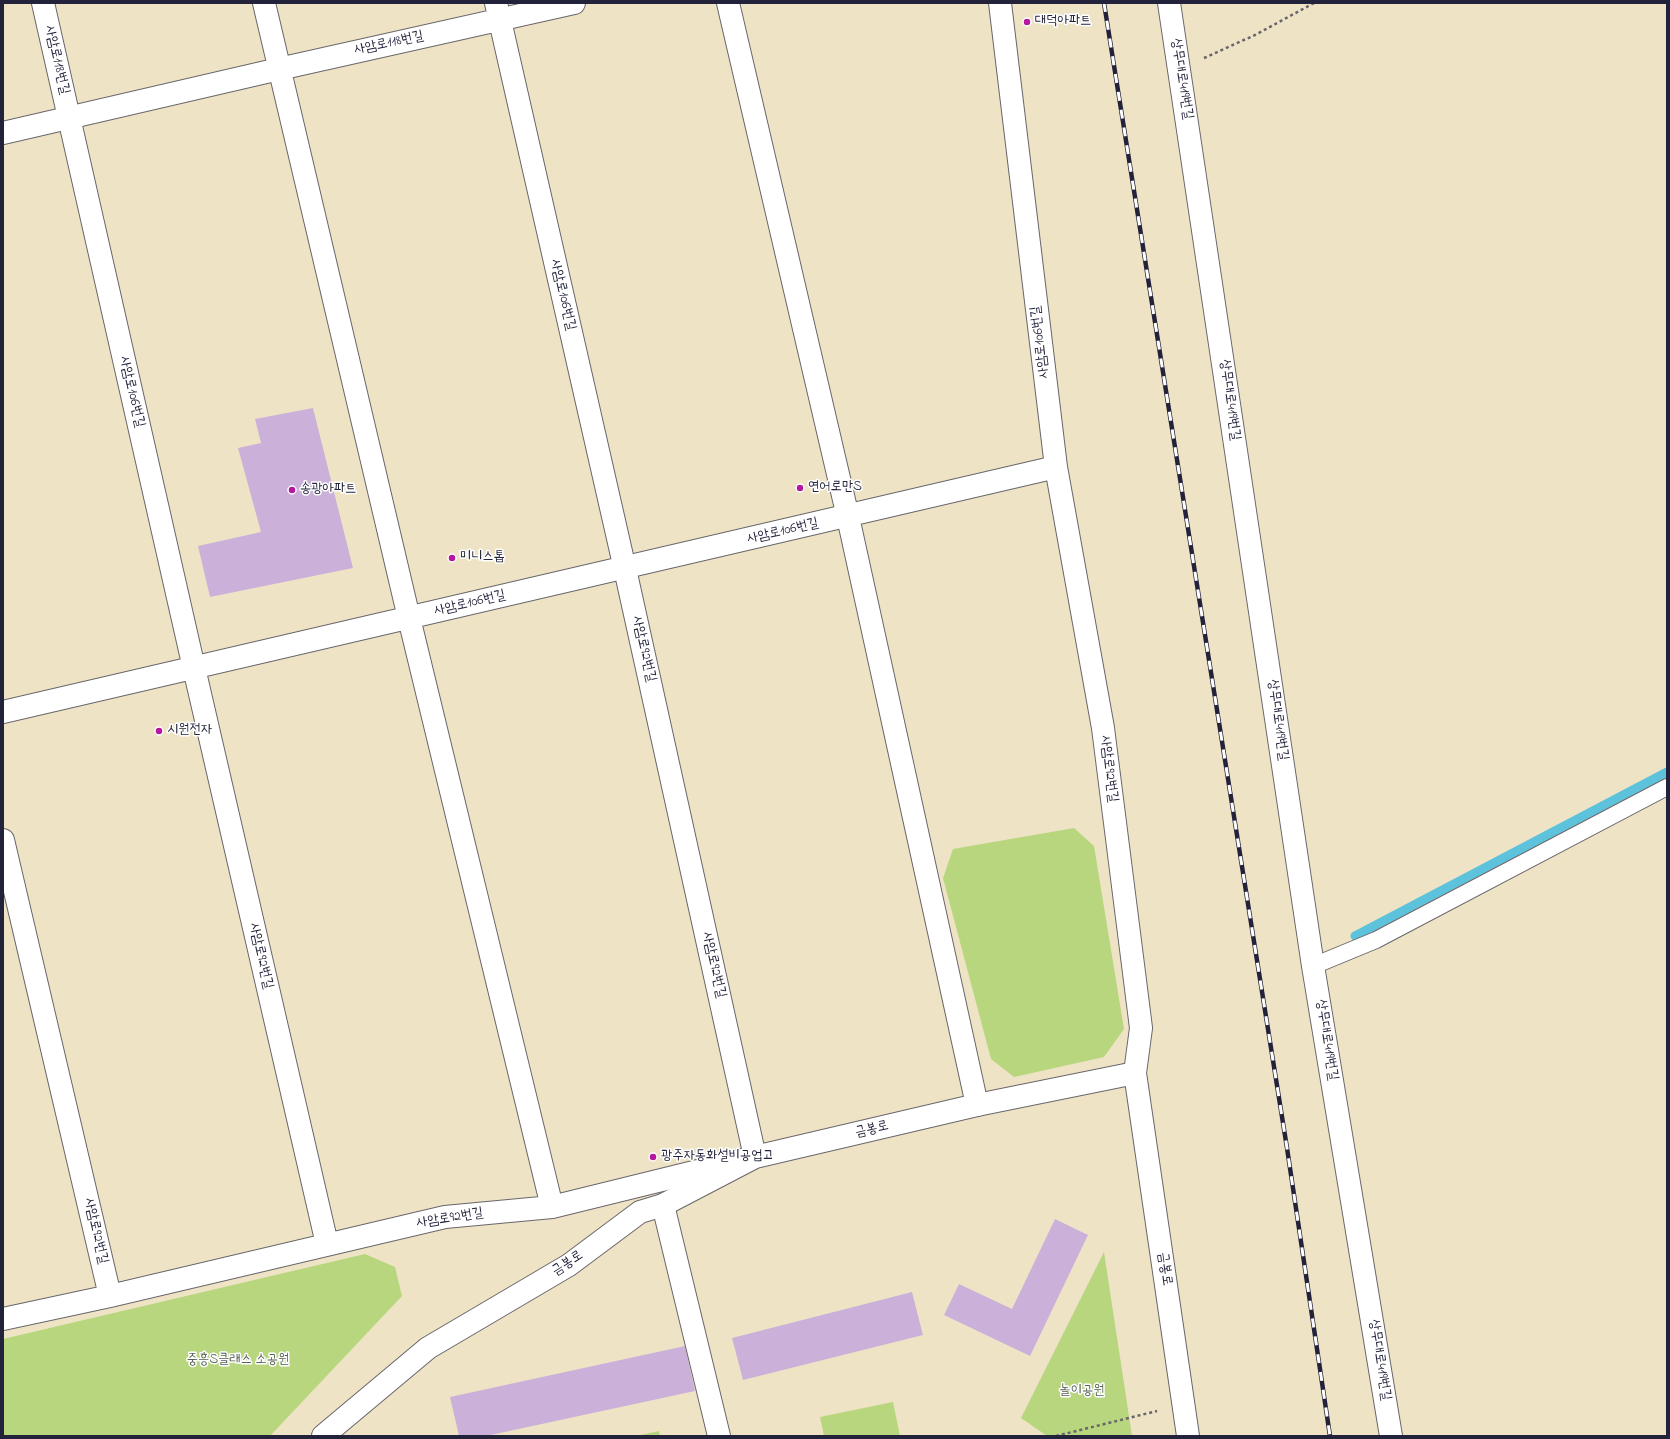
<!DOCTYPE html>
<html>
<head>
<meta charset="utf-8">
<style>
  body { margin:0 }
  #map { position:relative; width:1670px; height:1439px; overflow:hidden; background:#eee4c5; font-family:"Indie Flower",sans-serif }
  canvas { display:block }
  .frame { position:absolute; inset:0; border:4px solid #22223b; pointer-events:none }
</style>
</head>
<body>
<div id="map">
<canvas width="1670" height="1439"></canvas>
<div class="frame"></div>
</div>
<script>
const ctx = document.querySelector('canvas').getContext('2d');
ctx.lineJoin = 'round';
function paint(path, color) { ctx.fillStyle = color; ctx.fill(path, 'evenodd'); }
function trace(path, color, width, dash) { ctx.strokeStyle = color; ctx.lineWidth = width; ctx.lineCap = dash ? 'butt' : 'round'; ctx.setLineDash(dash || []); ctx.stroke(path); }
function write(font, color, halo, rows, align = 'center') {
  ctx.font = font + ' "Indie Flower","Poor Story",sans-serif'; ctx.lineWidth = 3; ctx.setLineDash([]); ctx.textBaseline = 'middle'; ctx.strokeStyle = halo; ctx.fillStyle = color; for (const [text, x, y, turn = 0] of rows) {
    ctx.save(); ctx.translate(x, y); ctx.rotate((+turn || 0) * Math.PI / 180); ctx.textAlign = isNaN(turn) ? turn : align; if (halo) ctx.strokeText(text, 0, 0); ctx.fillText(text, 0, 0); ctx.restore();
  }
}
const green = new Path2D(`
  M1074,828L1094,846L1124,1029L1104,1057L1014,1077L991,1059L943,878L953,849Z
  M1104,1252L1132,1436H1047L1021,1418Z
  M365,1254L395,1267L402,1296L270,1436H3V1339Z
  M893,1402L900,1436H824L820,1417Z
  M659,1431L660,1436H636Z`);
const stream = new Path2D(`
  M1355,936L1667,772`);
const building = new Path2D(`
  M313,408L353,568L210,597L198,546L261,532L238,448L261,443L255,419Z
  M1055,1219L1088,1235L1030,1356L944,1315L959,1284L1012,1309Z
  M912,1292L923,1335L743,1380L732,1338Z
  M685,1346L695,1391L486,1436H459L450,1397Z`);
const path = new Path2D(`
  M1204,58L1255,35L1314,3
  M1056,1436L1157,1411`);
const service = new Path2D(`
  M1313,966L1376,940L1667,787`);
const minor = new Path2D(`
  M43,3L194,668L327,1244
  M264,3L409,618L552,1207L755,1157L625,569L496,3
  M728,3L848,517L977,1105
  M1000,3L1056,467L1103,728L1141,1028L1135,1073L1188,1436
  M1169,3L1313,966L1391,1436
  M3,133L279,69L574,3
  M3,712L1056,467
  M3,840L110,1296
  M663,1205L719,1436
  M3,1319L110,1296L445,1217L552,1207`);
const tertiary = new Path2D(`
  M323,1436L428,1348L569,1265L640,1212L663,1205L755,1157L977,1105L1135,1073`);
const rail = new Path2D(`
  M1104,3L1287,1148L1330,1436`);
const markers = [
  [1027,22,4,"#b5179e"],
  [800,488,4,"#b5179e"],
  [292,490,4,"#b5179e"],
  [452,558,4,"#b5179e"],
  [159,731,4,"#b5179e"],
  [653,1157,4,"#b5179e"]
];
const poiNames = [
  ["대덕아파트",1035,22],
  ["연어로만S",808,488],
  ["송광아파트",300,490],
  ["미니스톱",460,558],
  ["시원전자",167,731],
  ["광주자동화설비공업고",661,1157]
];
const streetNames = [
  ["사암로118번길",389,44,-12],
  ["사암로118번길",56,60,77],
  ["상무대로419번길",1181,79,81],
  ["사암로106번길",562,295,77],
  ["사암로106번길",1041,342,-97],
  ["사암로106번길",131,392,77],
  ["상무대로419번길",1229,400,82],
  ["사암로106번길",783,532,-13],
  ["사암로106번길",470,604,-13],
  ["사암로92번길",643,649,77],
  ["상무대로419번길",1277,720,82],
  ["사암로92번길",1108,769,83],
  ["사암로92번길",260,956,77],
  ["사암로92번길",713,965,77],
  ["상무대로419번길",1326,1040,81],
  ["금봉로",872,1130,-13],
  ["사암로92번길",450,1219,-9],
  ["사암로92번길",95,1231,77],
  ["금봉로",568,1264,-33],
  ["금봉로",1164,1269,82],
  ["상무대로419번길",1379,1360,81]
];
const parkNames = [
  ["중흥S클래스 소공원",238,1361],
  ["놀이공원",1082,1392]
];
paint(green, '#b8d67d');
trace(stream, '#5dc2db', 9);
paint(building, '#cbb1da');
trace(service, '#69666b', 18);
trace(minor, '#69666b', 24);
trace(tertiary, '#69666b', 24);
trace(path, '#69666b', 2.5, [3, 3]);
trace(service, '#fff', 16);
trace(minor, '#fff', 22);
trace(tertiary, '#fff', 22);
trace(rail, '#22223b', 4.5);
trace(rail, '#fff', 3, [9]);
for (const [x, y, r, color] of markers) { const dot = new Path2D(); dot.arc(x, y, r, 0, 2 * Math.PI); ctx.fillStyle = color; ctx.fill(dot); trace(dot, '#fff', 1.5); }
write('14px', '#22223b', '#fff', poiNames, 'left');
write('14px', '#22223b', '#fff', streetNames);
write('14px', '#566152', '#fff', parkNames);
</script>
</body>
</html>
